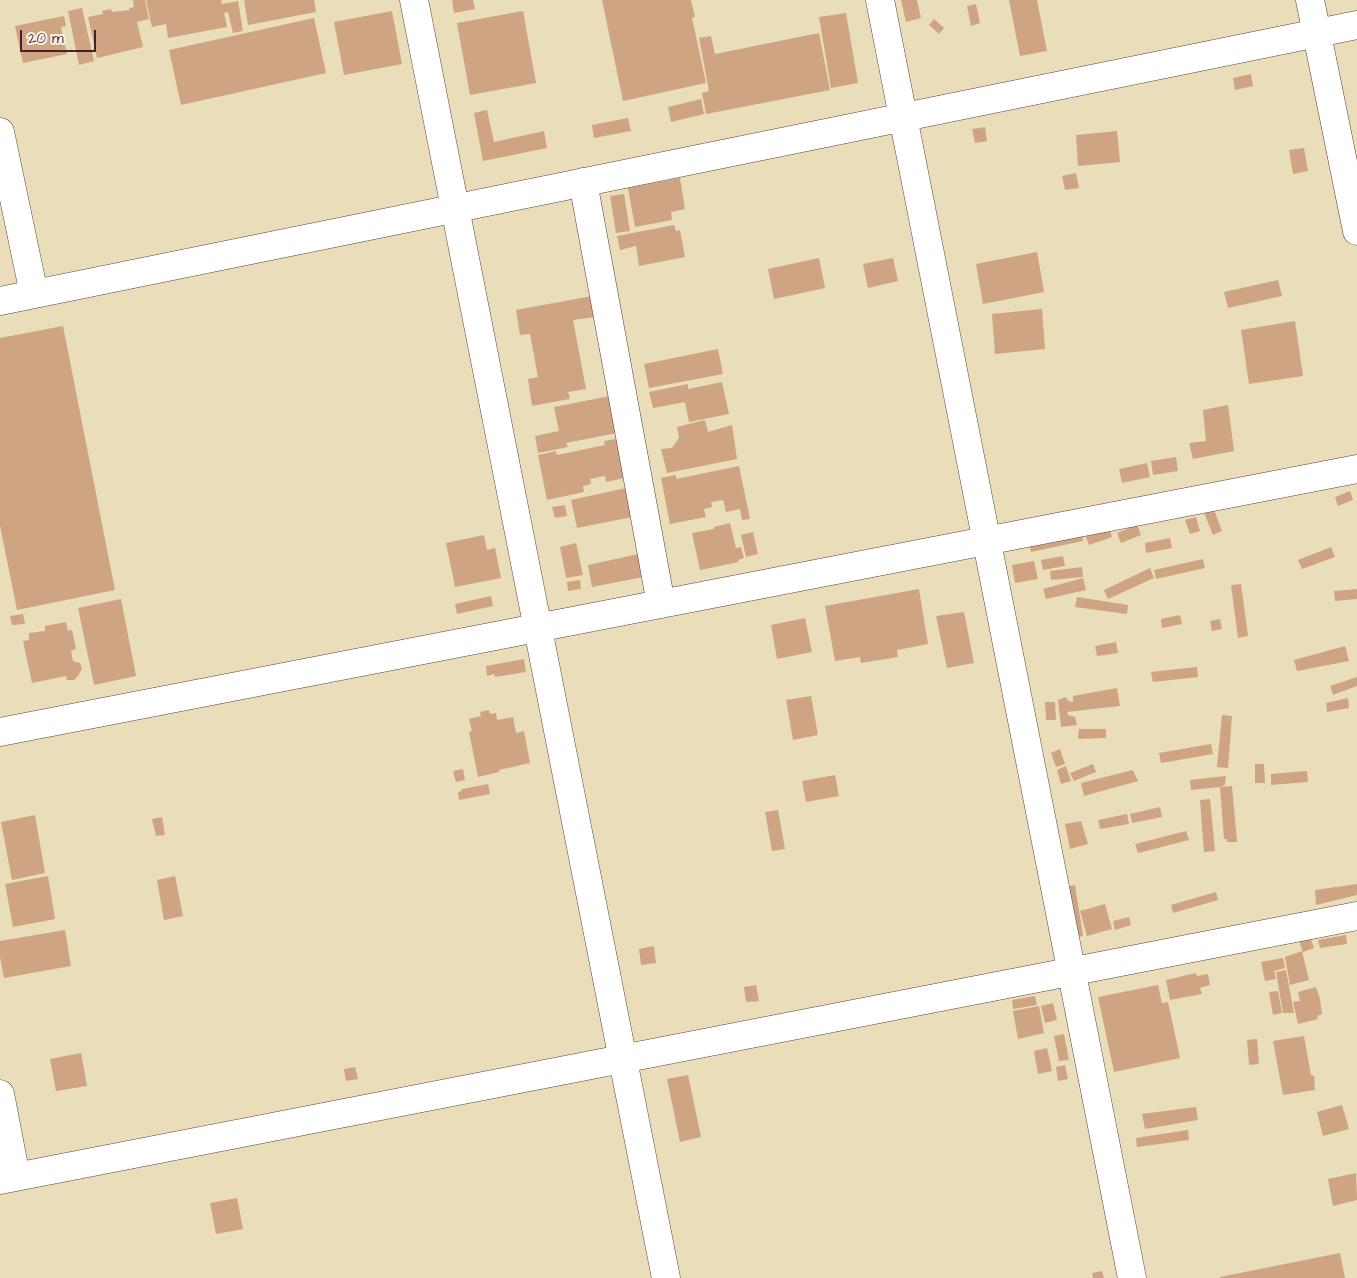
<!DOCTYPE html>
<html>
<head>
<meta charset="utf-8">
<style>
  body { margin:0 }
  #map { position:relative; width:1357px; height:1278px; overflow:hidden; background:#e9deb9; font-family:"Architects Daughter",sans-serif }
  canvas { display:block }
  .scale { position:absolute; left:20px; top:30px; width:76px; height:22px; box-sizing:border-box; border:2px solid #4a1f2b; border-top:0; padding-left:6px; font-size:15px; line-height:18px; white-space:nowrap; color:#4a1f2b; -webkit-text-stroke:4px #f7f3e8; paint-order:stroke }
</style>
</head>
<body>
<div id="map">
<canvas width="1357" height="1278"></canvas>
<div class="scale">20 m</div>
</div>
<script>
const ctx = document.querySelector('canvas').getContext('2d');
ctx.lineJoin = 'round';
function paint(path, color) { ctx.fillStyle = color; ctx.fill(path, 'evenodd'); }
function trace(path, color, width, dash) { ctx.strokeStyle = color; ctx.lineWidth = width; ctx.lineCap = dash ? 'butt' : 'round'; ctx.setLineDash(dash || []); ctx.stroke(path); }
const building = new Path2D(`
  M133,0H145L149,19L137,22L143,47L97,58L88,17L103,14L102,11L111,9L112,12L130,10L129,8L134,7Z
  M146,0H221L222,4L238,1L243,31L233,33L228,12L224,13L227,27L168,38L166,24L152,27Z
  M244,0H314L316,12L248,25Z
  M452,0H473L475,9L454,13Z
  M602,0H691L695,17L692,18L706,83L623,101Z
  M901,0H917L921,18L906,22Z
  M1009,0H1037L1047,51L1020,56Z
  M976,4L980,23L971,26L967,6Z
  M82,8L94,61L79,65L68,11Z
  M392,11L402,64L344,75L334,22Z
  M523,11L536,83L470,95L457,23Z
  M846,13L858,83L831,88L819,17Z
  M64,16L66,26L61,27L67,54L23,63L15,26Z
  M314,18L326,73L181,105L169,50Z
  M934,19L944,28L939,34L929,25Z
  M819,33L830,90L706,114L702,93L709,91L699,38L711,36L715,54Z
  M1251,74L1253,86L1235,90L1233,78Z
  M701,99L704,114L671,122L668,107Z
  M487,110L494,142L544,131L547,148L483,161L474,113Z
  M628,118L631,131L594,138L592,125Z
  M985,127L987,141L975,143L972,129Z
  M1117,131L1120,162L1078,166L1076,135Z
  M1304,148L1308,171L1293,174L1289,150Z
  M1076,173L1079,188L1065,190L1062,176Z
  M680,178L685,209L671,212L672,220L635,227L628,188Z
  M624,194L630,231L616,233L610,196Z
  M674,225L676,231L680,230L685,257L639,266L636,246L620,250L617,236Z
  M1037,252L1044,292L983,304L976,264Z
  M819,258L825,288L774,299L768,269Z
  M893,258L898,281L868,288L863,264Z
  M1278,280L1282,296L1228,308L1224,292Z
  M592,296L595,317L573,320L586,389L568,392L570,399L532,406L528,379L538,377L530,334L520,335L516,310Z
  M1042,309L1045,349L995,354L992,314Z
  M1295,321L1303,376L1249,384L1241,330Z
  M63,326L115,590L17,610L0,526V338Z
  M718,349L723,374L649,388L644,364Z
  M722,382L729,414L689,422L685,402L653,408L649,392L688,384V389Z
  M615,395L622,432L566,443L568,447L538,453L535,436L559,431L554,407Z
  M1228,405L1234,451L1193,459L1189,443L1206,441L1203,410Z
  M705,420L708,432L732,425L737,459L667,473L661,449L672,448L679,438L677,427Z
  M622,438L629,477L606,482L605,476L590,479L591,484L583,486L584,492L547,500L538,455L556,451L557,455L605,445L604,441Z
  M1176,457L1178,471L1153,475L1151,461Z
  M1147,463L1150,477L1122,483L1119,469Z
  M739,466L750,519L742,520L740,509L726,512L723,500L711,502L712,507L704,509L706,517L670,524L661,478L676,475V479Z
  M626,488L632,517L577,528L571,500Z
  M1350,491L1353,500L1338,506L1335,497Z
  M1212,504L1222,531L1213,535L1202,508Z
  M565,505L567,516L555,518L552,507Z
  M1196,517L1200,531L1190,534L1185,520Z
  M730,523L736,548L741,547L744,558L738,560L739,562L700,570L692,533L714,529V527Z
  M1137,525L1141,535L1121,543L1117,533Z
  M1109,526L1112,537L1089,545L1085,534Z
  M753,532L758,554L746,557L741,535Z
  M1082,532L1083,541L1031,552L1029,544Z
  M484,535L487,550L495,548L501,578L455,587L446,543Z
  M1170,538L1172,548L1146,553L1145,543Z
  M576,543L583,575L566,578L560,547Z
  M1331,547L1335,557L1302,569L1298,560Z
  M639,554L643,577L592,587L588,565Z
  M1063,556L1065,566L1043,570L1041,560Z
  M1203,559L1205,568L1156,579L1154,570Z
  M1034,561L1038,579L1015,583L1012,565Z
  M1082,567L1083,577L1051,580L1050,571Z
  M1150,568L1154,578L1108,599L1104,590Z
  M1083,578L1086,590L1046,599L1043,589Z
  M580,580L581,589L568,591L567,582Z
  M1241,584L1248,636L1238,638L1231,585Z
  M919,589L928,644L897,650L898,657L861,663L860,657L835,661L825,606Z
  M1357,589V599L1335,601L1334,591Z
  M491,596L493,606L457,614L455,604Z
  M1077,597L1128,605L1127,614L1075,607Z
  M121,599L136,676L94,685L78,608Z
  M964,612L974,663L947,668L936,616Z
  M23,614L25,624L12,625L10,616Z
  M1180,615L1182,624L1162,628L1161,619Z
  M805,618L812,652L777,659L771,625Z
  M1220,619L1222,629L1212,631L1210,621Z
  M66,622L68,631L72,630L76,649L71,651L73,661L80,663L82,669L78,676L74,680H67L66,676L32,683L23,641L29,640V633L45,631V626Z
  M1116,642L1118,653L1097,656L1095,646Z
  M1345,646L1349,661L1297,671L1294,660Z
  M524,659L526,672L495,677L494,674L487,676L486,666Z
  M1197,667L1198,677L1153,682L1151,672Z
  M1357,677V686L1333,695L1330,686Z
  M1117,688L1120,706L1067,712L1068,715L1075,717L1077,725L1061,727L1058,700L1066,697L1068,701L1073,702V696Z
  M811,696L818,735L793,740L786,700Z
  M1348,698L1349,708L1327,712L1326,703Z
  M1045,702H1055L1056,720H1046Z
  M489,710L490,714L496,713L497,720L513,717L516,733L524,731L530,763L499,770V772L478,777L469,732L472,731L469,719L481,716L480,712Z
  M1222,715L1232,716L1228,768L1217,767Z
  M1079,729H1106V738L1078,739Z
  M1211,744L1213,754L1161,763L1159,753Z
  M1060,749L1065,764L1056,767L1051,753Z
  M1093,764L1096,772L1074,781L1070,773Z
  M1255,764H1264L1265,783H1255Z
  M1066,766L1071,781L1061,784L1057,770Z
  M463,769L465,780L456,782L453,771Z
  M1133,770L1138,781L1084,796L1081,783Z
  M1307,771L1308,782L1271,785V774Z
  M835,775L839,796L806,802L802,781Z
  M1226,776L1225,785L1220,787L1232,786L1237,842H1227V839H1224L1220,787L1191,790L1190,780Z
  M488,784L490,794L459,800L458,792L462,791V789Z
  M1210,799L1215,851L1204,852L1200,800Z
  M1160,807L1162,817L1132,823L1130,814Z
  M778,810L785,849L772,851L765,812Z
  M1127,814L1129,824L1100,829L1098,820Z
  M35,815L45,873L12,880L1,822Z
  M162,817L165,835L156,836L152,819Z
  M1081,821L1088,844L1070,849L1065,824Z
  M1186,831L1189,840L1138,853L1135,844Z
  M48,876L55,919L13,927L5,884Z
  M175,876L183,916L164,920L157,880Z
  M1357,884V895L1316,905L1315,890Z
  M1075,885L1083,936L1073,938L1065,887Z
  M1216,892L1218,900L1173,913L1171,905Z
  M1105,904L1112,929L1087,936L1080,911Z
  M1129,917L1131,925L1115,930L1113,921Z
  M65,930L71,966L4,978L0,957V941Z
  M1346,935L1347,944L1320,948L1318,940Z
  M1310,937L1314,948L1303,952L1299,941Z
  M654,946L656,963L641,965L639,949Z
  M1302,951L1309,980L1290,985L1285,957Z
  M1283,958L1285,968L1274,971L1276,979L1265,981L1261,962Z
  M1286,970L1294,1013H1283L1276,972Z
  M1196,973L1197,976L1208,974L1210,985L1200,988L1202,994L1170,1000L1166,980Z
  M756,985L759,1001L746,1002L744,987Z
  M1158,985L1162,1003L1168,1002L1180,1058L1114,1072L1098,997Z
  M1316,987L1320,999L1322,1014L1317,1016L1318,1019L1298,1024L1293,1002L1300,1001L1298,992Z
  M1278,991L1282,1013L1273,1015L1269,992Z
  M1035,996L1037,1005L1013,1009L1012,1000Z
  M1053,1003L1057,1020L1045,1023L1041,1006Z
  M1039,1006L1044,1033L1018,1039L1013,1011Z
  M1064,1034L1069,1060L1059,1061L1054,1036Z
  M1304,1036L1311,1075L1314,1076L1315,1090L1283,1095L1273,1041Z
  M1257,1039L1259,1064L1249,1065L1247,1040Z
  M1047,1048L1052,1071L1038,1074L1034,1051Z
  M81,1053L87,1086L56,1091L50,1059Z
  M1065,1065L1068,1079L1058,1081L1056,1067Z
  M355,1067L358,1079L346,1081L344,1069Z
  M688,1075L701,1137L680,1142L667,1079Z
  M1342,1105L1349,1129L1323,1136L1317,1112Z
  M1196,1107L1198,1120L1145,1129L1142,1114Z
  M1188,1130L1189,1140L1137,1147L1136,1138Z
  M1356,1173L1357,1200L1333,1206L1328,1179Z
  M237,1198L243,1229L216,1234L210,1203Z
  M1340,1253L1345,1278H1220V1277Z
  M1102,1271L1104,1278H1093L1092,1273Z`);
const street = new Path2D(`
  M414,0L666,1278
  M880,0L1132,1278
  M1310,0L1357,231
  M0,132L34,294
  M583,182L661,604
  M0,301L1357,25
  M0,732L1357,469
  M0,1094L16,1177
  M0,1180L1357,916`);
paint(building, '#cfa483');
trace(street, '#623c40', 29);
trace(street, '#fff', 28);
</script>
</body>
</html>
